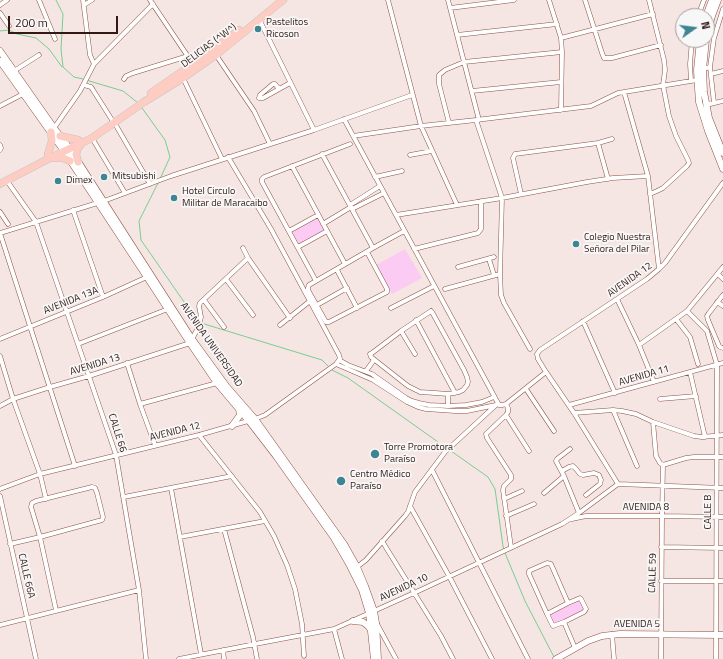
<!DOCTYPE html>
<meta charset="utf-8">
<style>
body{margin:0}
#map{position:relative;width:723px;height:659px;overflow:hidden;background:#f5e6e3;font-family:"Titillium Web",sans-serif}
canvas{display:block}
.north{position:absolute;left:675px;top:8px;width:40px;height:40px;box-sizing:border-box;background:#f7f7f7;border:1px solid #a99e9c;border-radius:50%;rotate:76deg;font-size:11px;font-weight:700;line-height:16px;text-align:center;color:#331914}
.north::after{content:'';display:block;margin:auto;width:14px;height:18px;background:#3f8492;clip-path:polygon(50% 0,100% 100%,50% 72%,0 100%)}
.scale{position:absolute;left:8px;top:16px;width:110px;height:18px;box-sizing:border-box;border:2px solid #331914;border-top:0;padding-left:5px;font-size:12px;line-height:14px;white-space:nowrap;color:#331914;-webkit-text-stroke:3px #f7f7f7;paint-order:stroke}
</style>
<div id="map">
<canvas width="723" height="659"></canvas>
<div class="north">N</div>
<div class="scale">200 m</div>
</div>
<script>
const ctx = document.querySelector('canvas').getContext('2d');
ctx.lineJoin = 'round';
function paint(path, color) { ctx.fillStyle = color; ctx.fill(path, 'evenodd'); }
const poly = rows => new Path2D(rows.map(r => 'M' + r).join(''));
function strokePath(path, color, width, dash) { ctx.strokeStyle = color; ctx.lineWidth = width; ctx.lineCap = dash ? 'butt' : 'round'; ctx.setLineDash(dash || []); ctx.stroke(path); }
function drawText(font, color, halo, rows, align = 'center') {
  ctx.font = font + ' "Titillium Web",sans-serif'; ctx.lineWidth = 3.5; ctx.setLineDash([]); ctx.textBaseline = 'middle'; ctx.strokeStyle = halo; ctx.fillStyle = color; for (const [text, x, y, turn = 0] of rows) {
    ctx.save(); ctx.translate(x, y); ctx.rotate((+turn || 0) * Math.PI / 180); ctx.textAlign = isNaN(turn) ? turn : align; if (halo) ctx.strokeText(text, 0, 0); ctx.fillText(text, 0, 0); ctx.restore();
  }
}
const green = poly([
 [317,217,324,230,299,244,292,231],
 [405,249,422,278,392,294,376,265],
 [580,600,584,610,553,625,548,615]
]);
const stream = poly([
 [56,0,63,14,61,49,63,67,74,77,83,79],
 [0,31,9,30,17,34,36,38,49,49,62,67],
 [86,80,123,91,138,103],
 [142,108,165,140,170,157,160,179],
 [158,183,139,221,141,240,198,322],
 [201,323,322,360,328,366],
 [332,370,348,378,438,442],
 [451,451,488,477,495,489,503,546,504,550],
 [505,553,525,601,554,657]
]);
const street = poly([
 [39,0,55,39],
 [83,0,90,55,94,64],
 [150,0,193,64],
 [388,0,421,126,457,205],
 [448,0,479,120],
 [549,0,561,38,562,52,561,110],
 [585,0,602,53,604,58,612,58,661,45],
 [649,0,664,60,665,70,663,85,669,116,676,136,688,160,689,163,687,166,663,188,657,191,650,194],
 [0,5,7,0],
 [84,5,92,0],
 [450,8,514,0],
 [0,13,9,26],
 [698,16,704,0],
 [259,19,314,130],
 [457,35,557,24],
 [561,38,653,14],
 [216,55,254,111,270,144],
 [710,67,714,103],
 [703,69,710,67,714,38,723,9],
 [14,71,39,55],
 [711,74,723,71],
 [183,78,222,159],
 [124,79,126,76,133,73,188,56],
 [691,81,690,64,692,40],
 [84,85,91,87,93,90,112,120],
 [279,89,275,84,273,84,260,95,259,98,263,98,290,83],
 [472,91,561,82],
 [624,92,648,176,659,269],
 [706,105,723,101],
 [0,106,23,94],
 [344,119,499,405,502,405,506,404,546,372],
 [476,120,502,198,500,274,501,295,504,303,530,349],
 [114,122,150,184],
 [449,123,439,84,439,75,445,70,464,62,562,52],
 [54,128,80,91,94,64,153,4],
 [353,136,421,126,476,120,591,106,618,93,697,80],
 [92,138,125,193],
 [598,143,608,179],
 [0,145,1,148,0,150],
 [322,154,373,248,309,285,308,288,308,290,326,322,329,322,387,292,387,289,367,252],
 [410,155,432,151],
 [228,157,271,229,339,355,340,359,339,360],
 [292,166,345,264],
 [375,177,402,171],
 [7,181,36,222,116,455,139,590,146,659],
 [521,194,513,158,515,154,598,143,612,139],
 [350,205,380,186],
 [352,209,384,193],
 [73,210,103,297],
 [0,212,8,224],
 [396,215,502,198,587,182,613,178,648,176],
 [323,224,351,207],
 [289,231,318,215],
 [0,233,104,201,171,176,314,130,412,95],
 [0,233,75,466],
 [298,247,327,231],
 [243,248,248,258],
 [373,248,404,231],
 [414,249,478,233,481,229,481,201],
 [489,259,494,275],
 [458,267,494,257],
 [337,270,357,308],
 [718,274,723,279],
 [226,279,253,315],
 [316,281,262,182,262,179,264,177,350,144],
 [445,289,500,274],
 [723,295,709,313,707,316,708,320,719,346,720,347,723,348],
 [617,299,639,345,654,382],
 [204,300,224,327],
 [717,302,723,306],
 [317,305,347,288],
 [391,308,434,286],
 [431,311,432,312,464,370,467,377,468,382,467,385,463,390,459,392,448,394,435,393,420,392,408,386,371,357,370,354,372,353,401,331,431,311],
 [687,311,707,331,717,365,716,659],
 [676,319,690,337,698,364],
 [416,320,455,393],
 [583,321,615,393],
 [280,325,310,301],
 [401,331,415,354],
 [0,339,103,297,147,277],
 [78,344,168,309],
 [639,345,687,311,723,267],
 [0,356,13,399,40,474,46,499],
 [339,360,348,365,372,374,406,398,412,401,419,403,429,405,448,406,466,405,482,402,494,397],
 [127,363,140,404,155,445],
 [336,364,373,380,407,402,418,407,426,409,455,411,467,411,496,405],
 [366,371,374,360],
 [690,372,705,437],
 [526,389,554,431],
 [660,399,696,396],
 [140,404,217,383],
 [506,404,508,408,508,412,506,415,486,434,487,438,511,475,511,479,504,486,503,490,511,547],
 [569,405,723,363],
 [0,406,13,399,50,387,89,376,190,343,199,326,201,317,199,306,200,303,248,258,290,318],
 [448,406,448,394],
 [613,410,637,466],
 [574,413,613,410,622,411,636,414,653,422,694,436,702,437,723,435],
 [506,415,529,451],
 [653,422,656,456,660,463,663,465,686,458,694,457,723,457],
 [199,435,260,512,274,536,287,565,295,589,302,624,304,656],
 [570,449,557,459,556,461,564,476,579,513],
 [432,470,528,659],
 [562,471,569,467,573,466,576,469,580,474,583,475,594,473,599,475,601,480,600,484,586,495],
 [618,484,574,413,546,372,538,359,537,354,540,350,647,279,659,269,665,263,723,183],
 [618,484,723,488],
 [171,488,201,654],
 [0,489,40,474,199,435,255,419,265,415,336,364,339,360],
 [544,493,564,476],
 [0,496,27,618,36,659],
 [124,497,232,476],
 [504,499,522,491],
 [410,506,449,576,492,659],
 [506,516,534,504],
 [572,519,586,516,662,516,723,517],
 [224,529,253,637,257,659],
 [180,537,265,521],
 [382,541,441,636,453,659],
 [10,544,40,537,102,520,103,517,97,493,95,488,92,487,36,501,32,503,31,507,40,537,56,610],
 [661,547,723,548],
 [357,567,366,560,405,516,408,512,415,492,445,452,496,405],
 [661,581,723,581],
 [547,614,568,603,580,598,581,599,586,609,584,612,564,622,553,626,547,614,529,574,529,571,531,570,547,563,551,564,568,603],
 [564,622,575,648],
 [377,624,396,659],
 [0,625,139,590],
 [334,629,342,659],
 [612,634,614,659],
 [223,650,224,659],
 [179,659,255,644,334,629,414,593,562,524,579,513,618,484],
 [661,659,662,516,663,465]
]);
const secondary = poly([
 [706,16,712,0],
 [707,34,712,16,718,0],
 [700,40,697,70,698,88,699,102,708,131,723,169],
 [706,40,703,69,704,92,709,118,723,153],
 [0,51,54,128,70,149,192,339,219,376,227,387,255,419,344,544,357,567,365,586,374,611,376,623,378,659],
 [0,61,64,151,147,277,190,343,217,383,249,421,276,456,334,538,349,564,362,590,369,613,374,659],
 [232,426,240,415,239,409],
 [353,621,363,622,368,626,371,630],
 [556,659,588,641,602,636,620,634,723,635]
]);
const primary = poly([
 [151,93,193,64,239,30],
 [60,136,78,140],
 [48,154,52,141,51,132],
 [53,158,63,158,70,161],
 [78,162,76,154,78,148,81,144],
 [0,184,50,158,92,138,144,102,183,78,216,55,283,0]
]);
const markers = [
 [258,29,4,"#3f8492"],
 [104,177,4,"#3f8492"],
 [58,181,4,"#3f8492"],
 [174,198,4,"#3f8492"],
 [576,244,4,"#3f8492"],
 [375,454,5,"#3f8492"],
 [341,481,5,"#3f8492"]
];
const poiNames = [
 ["Pastelitos",266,23],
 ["Ricoson",266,35],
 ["Mitsubishi",112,177],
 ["Dimex",66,181],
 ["Hotel Circulo",182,192],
 ["Militar de Maracaibo",182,204],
 ["Colegio Nuestra",584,238],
 ["Señora del Pilar",584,250],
 ["Torre Promotora",384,448],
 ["Paraíso",384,460],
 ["Centro Médico",350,475],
 ["Paraíso",350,487]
];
const streetNames = [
 ["DELICIAS (^W^)",209,46,-37],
 ["AVENIDA 12",630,280,-35],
 ["AVENIDA 13A",71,301,-22],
 ["AVENIDA UNIVERSIDAD",211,345,55],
 ["AVENIDA 13",95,365,-17],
 ["AVENIDA 11",644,376,-16],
 ["AVENIDA 12",175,432,-14],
 ["CALLE 66",117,433,72],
 ["AVENIDA 8",646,508],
 ["CALLE B",709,512,-90],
 ["CALLE 59",653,573,-89],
 ["CALLE 66A",26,576,77],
 ["AVENIDA 10",404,588,-25],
 ["AVENIDA 5",637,625]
];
paint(green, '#fbcbf3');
strokePath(stream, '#78cd91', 1);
strokePath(street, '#8e5145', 5);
strokePath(secondary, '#8e5145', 7);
strokePath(primary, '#cac3c2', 8);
strokePath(street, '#fff', 4);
strokePath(secondary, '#fff', 6);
strokePath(primary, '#fdccc2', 7);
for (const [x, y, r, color] of markers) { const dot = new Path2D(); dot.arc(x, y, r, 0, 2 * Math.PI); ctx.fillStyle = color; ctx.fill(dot); strokePath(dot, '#f7f7f7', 1.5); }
drawText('10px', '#331914', '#f7f7f7', poiNames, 'left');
drawText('10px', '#331914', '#f7f7f7', streetNames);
</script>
